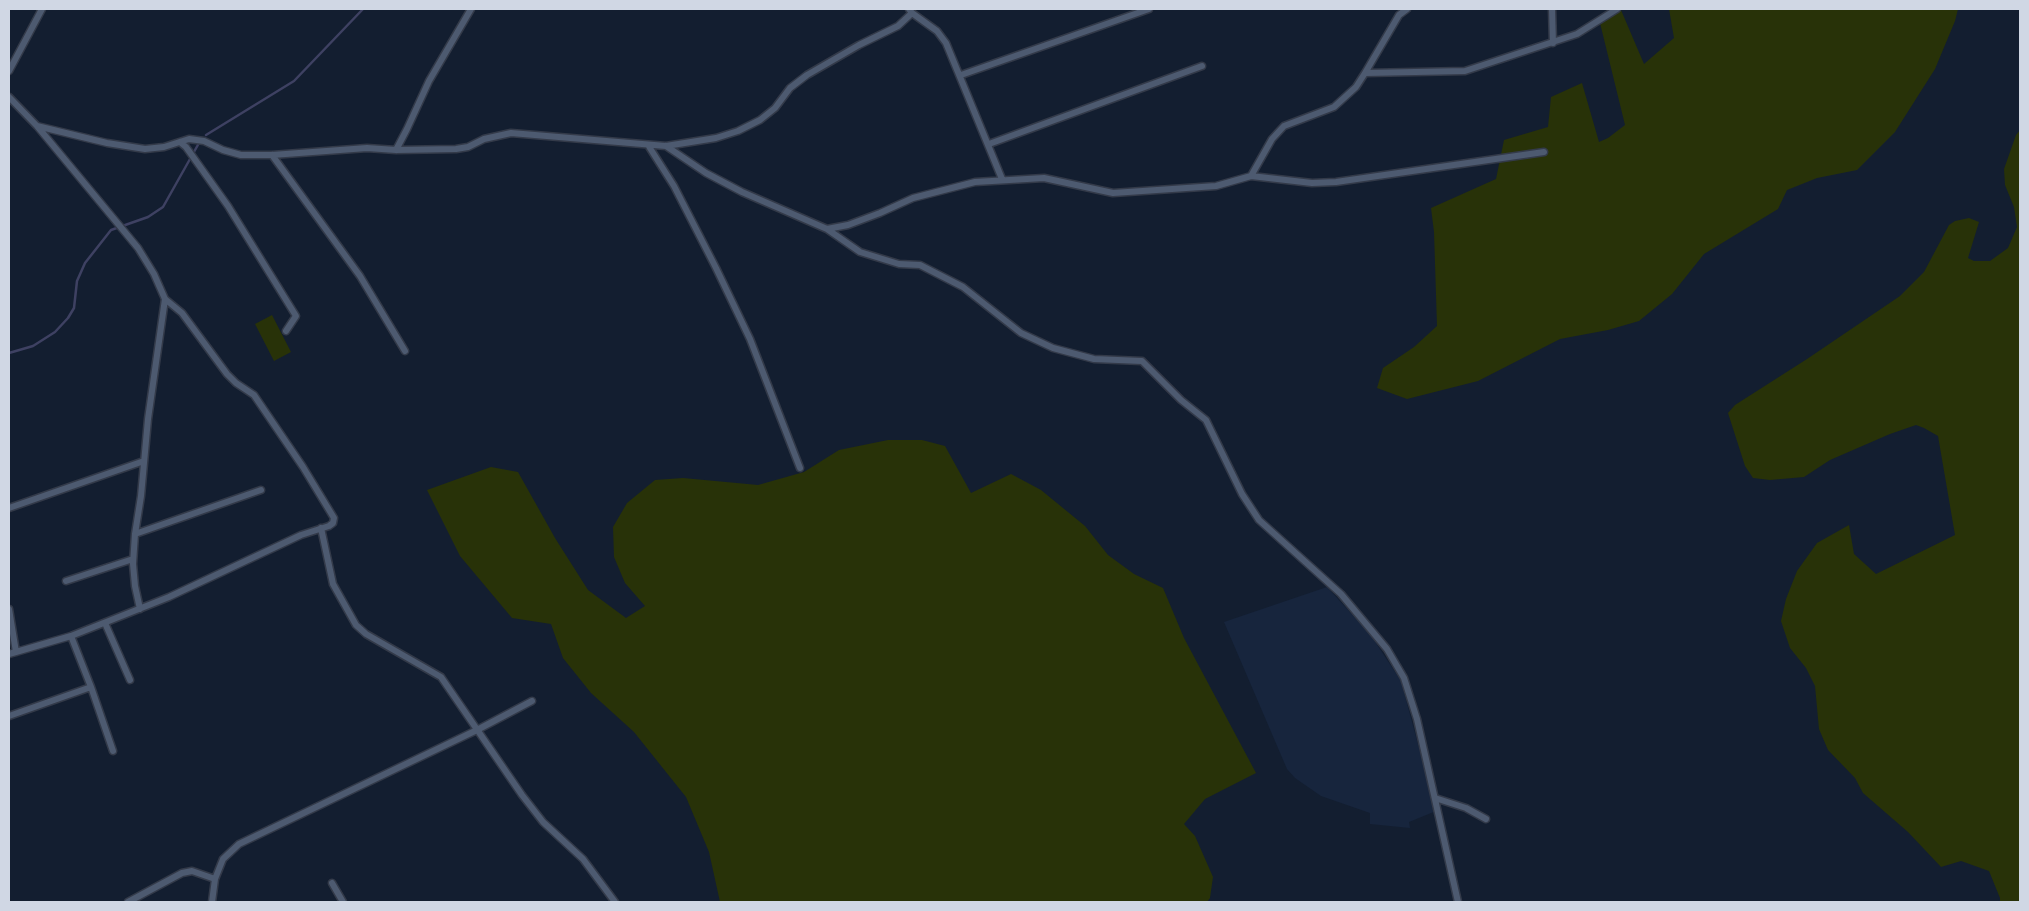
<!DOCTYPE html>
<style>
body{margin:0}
#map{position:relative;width:2029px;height:911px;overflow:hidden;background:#131e30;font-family:Inter,sans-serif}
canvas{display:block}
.frame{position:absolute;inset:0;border:10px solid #d0d7e4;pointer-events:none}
</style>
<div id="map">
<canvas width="2029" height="911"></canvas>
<div class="frame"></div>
</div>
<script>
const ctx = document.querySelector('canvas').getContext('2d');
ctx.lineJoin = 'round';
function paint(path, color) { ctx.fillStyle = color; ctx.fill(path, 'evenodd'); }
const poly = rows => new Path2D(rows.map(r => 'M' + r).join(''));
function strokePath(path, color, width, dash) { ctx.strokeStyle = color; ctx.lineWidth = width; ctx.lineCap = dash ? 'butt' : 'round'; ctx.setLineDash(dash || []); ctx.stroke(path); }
const built = poly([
 [1327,587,1370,634,1401,681,1436,811,1409,822,1410,828,1370,824,1370,813,1321,796,1295,778,1287,769,1224,622]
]);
const green = poly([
 [1669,9,1958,9,1955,21,1935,69,1895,132,1857,170,1817,178,1787,190,1778,209,1704,254,1672,294,1639,321,1608,330,1560,339,1478,381,1407,399,1377,388,1383,368,1414,347,1437,326,1434,232,1431,208,1496,179,1504,140,1548,127,1551,97,1582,83,1599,142,1608,138,1625,125,1600,23,1621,10,1644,64,1674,38],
 [2020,130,2020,902,2000,902,2000,898,1989,871,1961,861,1941,867,1908,832,1863,793,1855,778,1828,750,1819,729,1815,686,1806,668,1790,648,1781,621,1786,599,1797,571,1817,543,1849,525,1854,554,1876,574,1955,535,1938,436,1924,428,1916,425,1890,434,1830,460,1804,477,1770,480,1753,478,1745,466,1728,413,1735,405,1807,359,1900,296,1924,272,1949,225,1955,221,1969,218,1979,222,1968,258,1974,261,1990,261,2008,248,2017,227,2014,207,2005,185,2004,169,2016,135],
 [272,315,291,352,274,361,255,324],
 [888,440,922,440,945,446,971,493,1011,474,1041,490,1085,526,1108,555,1134,574,1163,588,1184,638,1256,773,1205,799,1184,824,1195,836,1213,877,1210,898,1207,902,720,902,709,852,686,797,634,732,591,693,563,658,551,624,512,618,460,556,427,490,491,467,518,472,555,538,588,590,626,618,645,606,625,583,614,557,613,527,627,503,655,480,683,478,758,485,804,472,839,450]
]);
const stream = poly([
 [206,135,294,81,363,9],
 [9,353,33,346,55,332,68,318,74,308,77,281,85,263,111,230,148,217,163,207,199,143]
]);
const minor = poly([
 [1552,9,1553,43],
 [912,13,937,31,946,43,1002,179],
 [9,71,42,9],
 [1365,73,1399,15,1407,9],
 [961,75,1149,9],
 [9,97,37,126,107,143,145,149,164,147,189,139,204,141,223,150,241,155,272,155,367,148,396,150,456,149,468,147,484,139,511,133,666,146,716,138,738,131,760,120,775,108,790,88,807,75,859,45,898,26,912,13,909,9],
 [180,142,186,147,228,206,296,316,286,331],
 [989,144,1202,66],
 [648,145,674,186,716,268,750,339,800,468],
 [666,146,706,173,742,192,827,229,848,225,880,213,913,198,975,182,1044,178,1113,193,1216,186,1251,176,1272,139,1284,126,1334,107,1356,87,1365,73,1465,71,1577,34,1617,9],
 [396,150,407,129,429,81,471,9],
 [272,155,360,276,405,351],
 [1251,176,1312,183,1336,182,1544,152],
 [827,229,860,252,899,264,920,265,963,287,1021,333,1053,348,1094,359,1142,361,1181,400,1206,420,1242,494,1259,520,1341,594,1387,649,1404,678,1417,719,1458,902],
 [9,508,144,461],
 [321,528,333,584,356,625,366,634,441,677,522,795,543,822,583,859,615,902],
 [135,534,261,490],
 [66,581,133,559],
 [9,609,16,652],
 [140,609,135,586,133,564,135,534,141,496,148,419,165,299],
 [105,623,130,680],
 [71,636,91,687,113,751],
 [9,654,71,636,169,597,301,535,329,526,333,523,334,518,303,467,254,395,236,383,227,374,182,313,165,299,154,274,138,248,37,126],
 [9,716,91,687],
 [1435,798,1466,808,1486,819],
 [332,883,343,902],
 [128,902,182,873,192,871,215,879],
 [212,902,215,879,223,859,239,844,477,730,532,701]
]);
paint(built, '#17253d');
paint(green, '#283208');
strokePath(stream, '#3e4162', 2.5);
strokePath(minor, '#333a49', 9);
strokePath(minor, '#4d5a70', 6);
</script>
